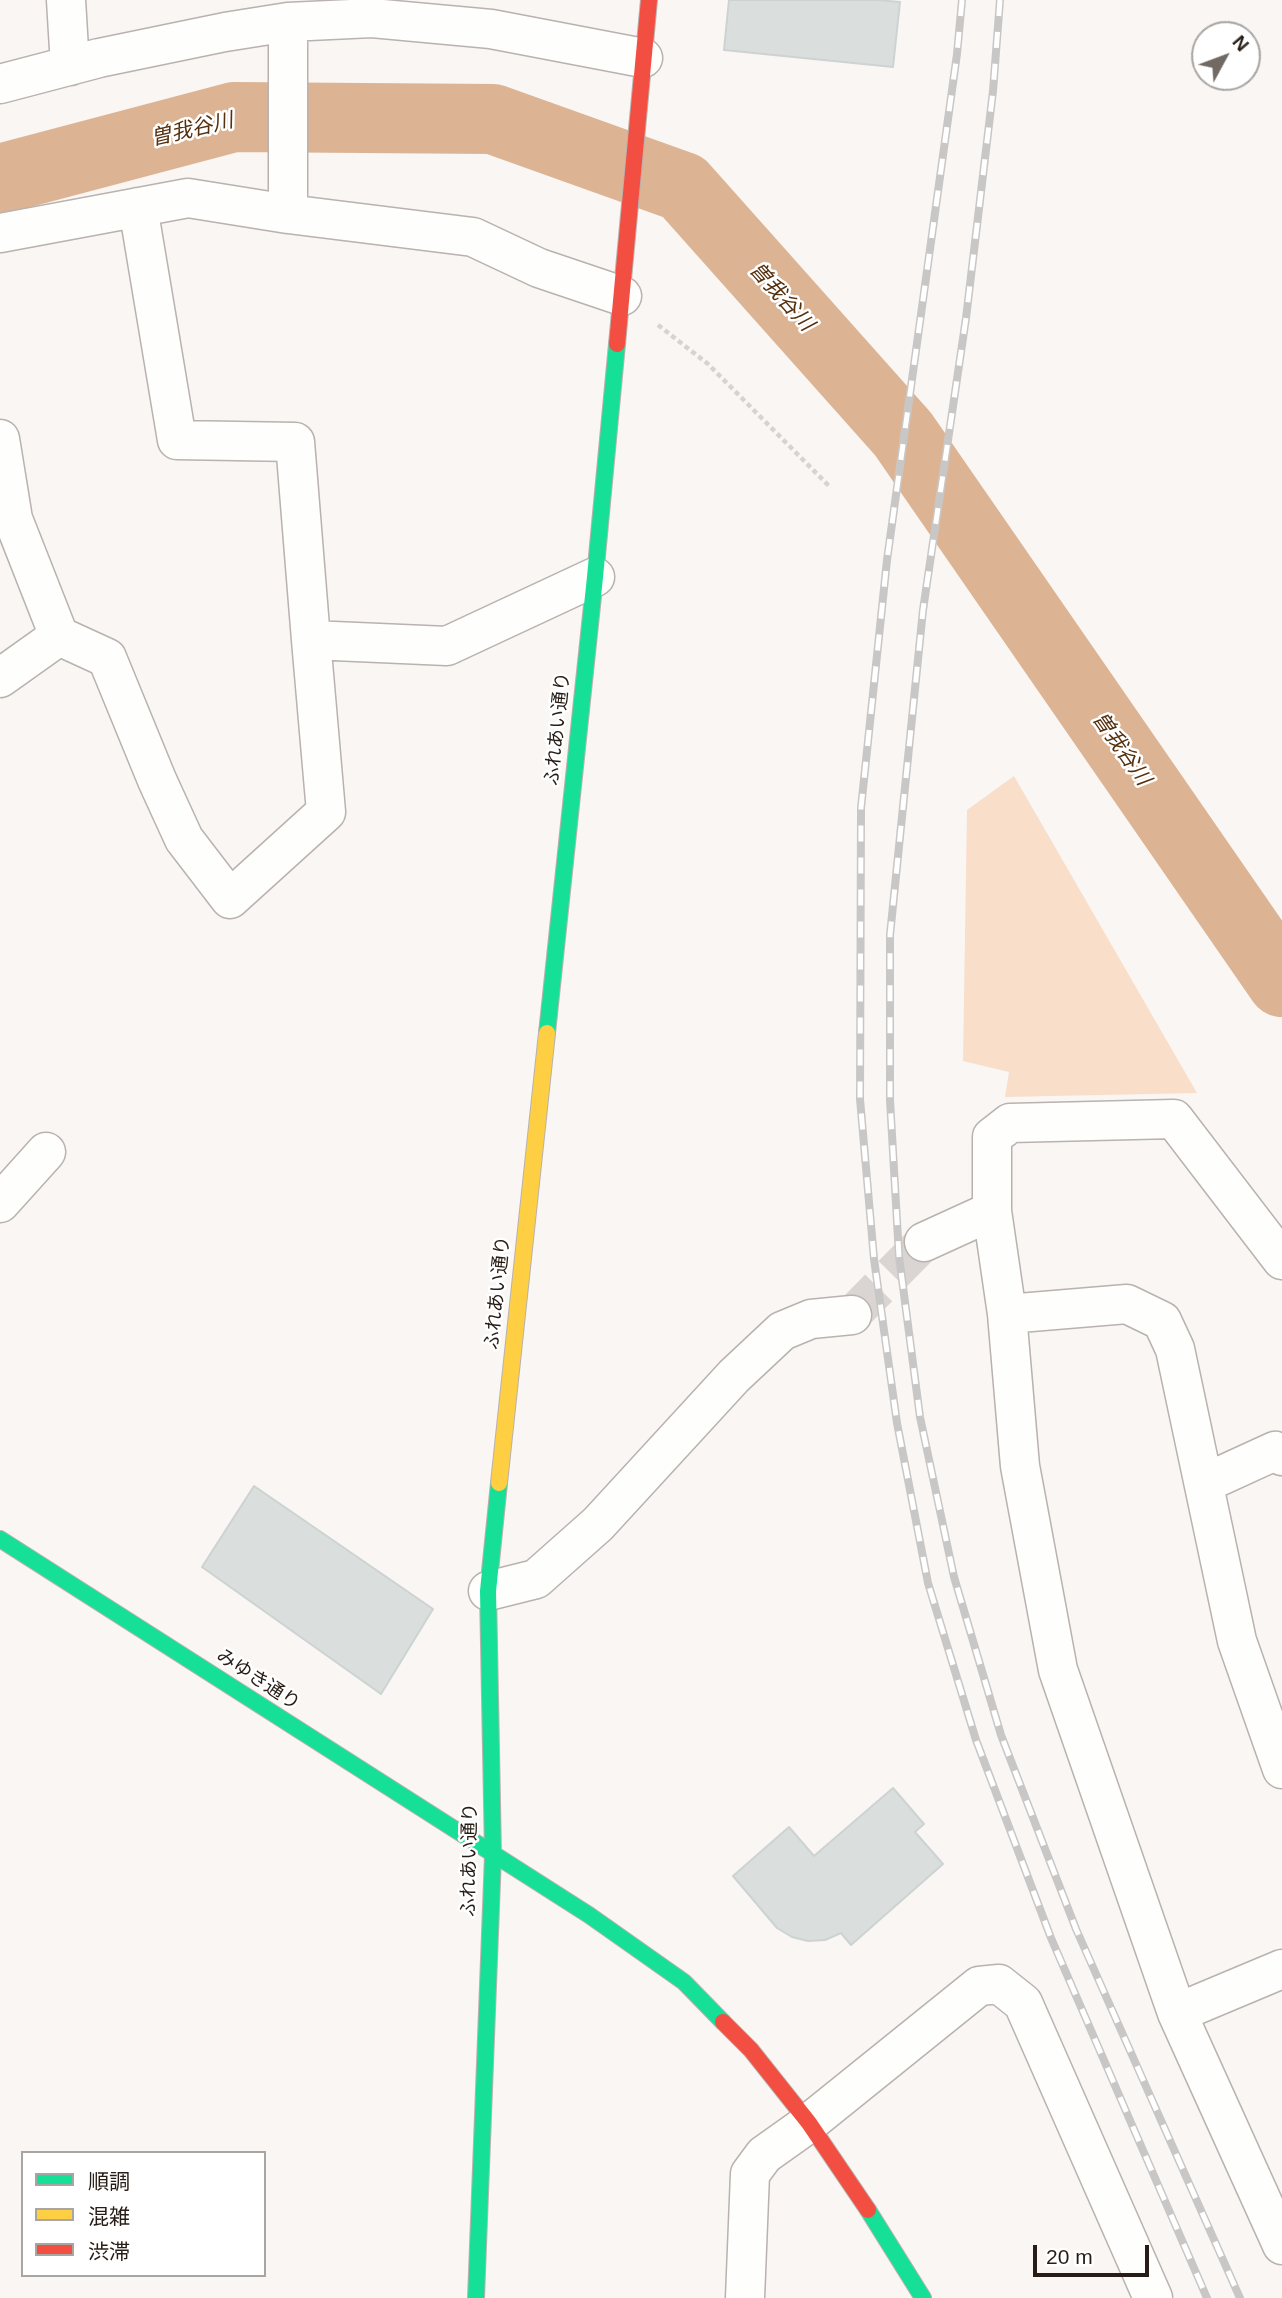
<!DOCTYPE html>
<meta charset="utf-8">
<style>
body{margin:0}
#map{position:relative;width:1282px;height:2298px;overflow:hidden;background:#f9f6f4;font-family:Helvetica,"Noto Sans JP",sans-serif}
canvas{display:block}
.legend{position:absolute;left:21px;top:2151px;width:245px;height:126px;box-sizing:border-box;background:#fff;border:2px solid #a9a5a2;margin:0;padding:9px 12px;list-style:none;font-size:21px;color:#271d16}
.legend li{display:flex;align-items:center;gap:14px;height:35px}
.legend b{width:35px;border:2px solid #a9a5a2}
.north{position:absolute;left:1191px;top:21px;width:70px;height:70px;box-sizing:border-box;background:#fff;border:2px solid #a9a5a2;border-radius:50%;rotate:49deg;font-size:19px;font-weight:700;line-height:28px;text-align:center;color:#271d16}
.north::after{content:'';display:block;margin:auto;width:24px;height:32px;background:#706964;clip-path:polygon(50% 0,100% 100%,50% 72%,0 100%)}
.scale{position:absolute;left:1033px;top:2245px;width:116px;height:32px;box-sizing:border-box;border:4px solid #271d16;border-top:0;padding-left:9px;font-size:21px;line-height:24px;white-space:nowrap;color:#271d16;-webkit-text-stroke:5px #fff;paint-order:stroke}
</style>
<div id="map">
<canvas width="1282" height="2298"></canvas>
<ul class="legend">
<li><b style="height:9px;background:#16e098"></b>順調</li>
<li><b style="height:9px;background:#ffcf43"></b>混雑</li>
<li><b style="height:9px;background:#f24e42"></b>渋滞</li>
</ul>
<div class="north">N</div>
<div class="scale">20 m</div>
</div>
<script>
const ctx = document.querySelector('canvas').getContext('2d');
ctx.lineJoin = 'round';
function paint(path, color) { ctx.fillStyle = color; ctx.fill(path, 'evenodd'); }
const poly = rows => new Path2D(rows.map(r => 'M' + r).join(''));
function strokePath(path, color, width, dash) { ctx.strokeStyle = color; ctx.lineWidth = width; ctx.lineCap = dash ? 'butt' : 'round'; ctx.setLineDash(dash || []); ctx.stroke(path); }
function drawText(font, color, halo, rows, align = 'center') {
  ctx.font = font + ' Helvetica,"Noto Sans JP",sans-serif'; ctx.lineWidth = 5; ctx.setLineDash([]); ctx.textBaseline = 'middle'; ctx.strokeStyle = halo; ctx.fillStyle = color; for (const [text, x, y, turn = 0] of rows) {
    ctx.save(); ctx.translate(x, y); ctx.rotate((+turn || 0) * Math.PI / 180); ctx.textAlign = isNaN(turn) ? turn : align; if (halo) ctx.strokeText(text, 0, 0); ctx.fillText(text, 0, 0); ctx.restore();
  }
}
const green = poly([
 [1014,776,1197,1093,1005,1097,1009,1072,963,1061,967,810]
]);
const river = poly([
 [0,179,234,117,493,119,683,187,903,434,1282,982]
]);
const building = poly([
 [729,0,877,0,900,2,893,67,724,50,729,0],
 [254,1486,433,1609,381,1694,202,1567,254,1486],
 [893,1788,924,1824,915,1832,943,1864,851,1945,841,1933,825,1940,808,1941,792,1937,777,1928,733,1876,789,1827,814,1856,893,1788]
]);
const streetTunnel = poly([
 [852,1315,924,1242]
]);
const path = poly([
 [658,325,708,364,831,488]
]);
const street = poly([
 [66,0,70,66],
 [288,41,288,214],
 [0,84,99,58,225,32,288,22,372,18,491,29,643,58],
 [138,207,177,440,295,442,311,640,447,646,595,577],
 [0,233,188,198,288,214,473,237,539,268,622,296],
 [0,439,13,519,59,636],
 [0,678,59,636,107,658,157,780,184,839,230,899,326,812,311,640],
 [0,1203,46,1152],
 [924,1242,992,1211],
 [1282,1260,1174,1119,1010,1123,992,1137,992,1211,1007,1314,1020,1466,1058,1670,1177,2013,1282,2245],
 [1007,1314,1127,1304,1162,1321,1175,1349,1237,1641,1282,1769],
 [1205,1483,1275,1451,1282,1456],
 [488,1591,536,1579,598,1524,734,1376,782,1331,811,1319,852,1315],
 [1177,2013,1282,1969],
 [745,2298,750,2174,764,2155,809,2123,979,1986,999,1984,1023,2003,1153,2298]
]);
const fast = poly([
 [547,1033,595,577,617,344],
 [0,1539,589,1915,684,1982,723,2022],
 [868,2210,923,2298],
 [476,2298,493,1855,488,1591,499,1483]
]);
const slow = poly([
 [499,1483,547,1033]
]);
const jam = poly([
 [617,344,649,0],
 [723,2022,751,2050,809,2123,868,2210]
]);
const rail = poly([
 [962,0,957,54,887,560,861,808,860,1099,874,1259,897,1423,928,1583,976,1740,1051,1938,1207,2298],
 [1000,0,993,91,966,318,923,610,890,935,890,1100,899,1256,920,1417,954,1577,1001,1735,1076,1929,1240,2298]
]);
const streetNames = [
 ["ふれあい通り",558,729,-84],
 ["ふれあい通り",498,1293,-84],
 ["みゆき通り",258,1680,33],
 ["ふれあい通り",470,1860,-89]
];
const waterNames = [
 ["曽我谷川",192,130,-13],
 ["曽我谷川",781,297,48],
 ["曽我谷川",1121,749,55]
];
paint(green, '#f9deca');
strokePath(river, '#dcb494', 70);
paint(building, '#dadfde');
strokePath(building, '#cdd3d2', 2);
strokePath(streetTunnel, '#dad5d3', 38, [38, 19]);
strokePath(street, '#b9b2ae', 41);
strokePath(fast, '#b9b2ae', 18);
strokePath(slow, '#b9b2ae', 18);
strokePath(jam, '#b9b2ae', 18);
strokePath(path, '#d6d4d3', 4.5, [5, 3.5]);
strokePath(street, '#fefefd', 38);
strokePath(fast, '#16e098', 16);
strokePath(slow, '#ffcf43', 16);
strokePath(jam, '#f24e42', 16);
strokePath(rail, '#c9c7c6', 8);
strokePath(rail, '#fff', 5, [16]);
drawText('19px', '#271d16', '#fff', streetNames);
drawText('italic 21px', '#56300d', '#fff', waterNames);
</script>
